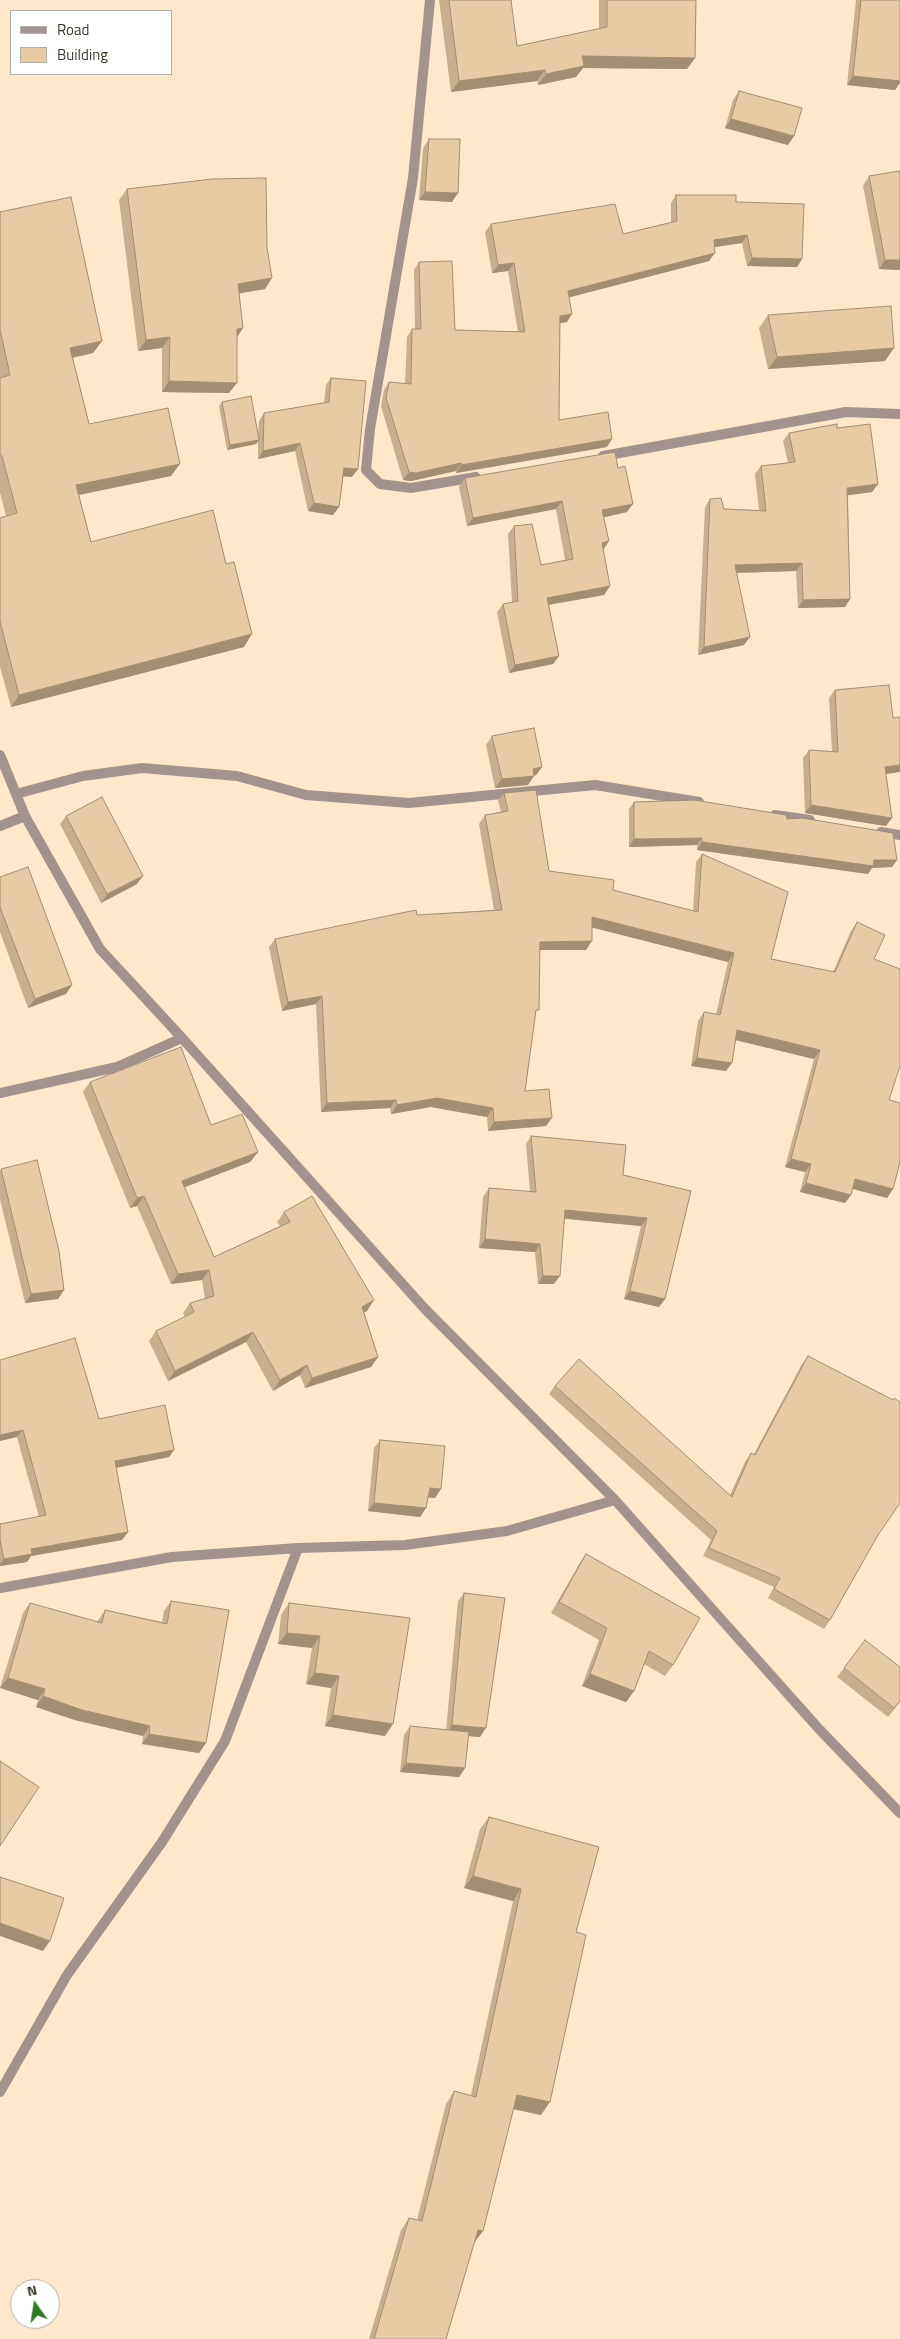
<!DOCTYPE html>
<style>
body{margin:0}
#map{position:relative;width:900px;height:2339px;overflow:hidden;background:#fee8cb;font-family:"Titillium Web",sans-serif}
canvas{display:block}
.legend{position:absolute;left:10px;top:10px;width:162px;height:65px;box-sizing:border-box;background:#fff;border:1px solid #b3b0ab;margin:0;padding:6px 9px;list-style:none;font-size:15px;color:#423a2e}
.legend li{display:flex;align-items:center;gap:10px;height:25px}
.legend b{width:25px;border:1px solid #b3b0ab}
.north{position:absolute;left:10px;top:2279px;width:50px;height:50px;box-sizing:border-box;background:#fff;border:1px solid #b3b0ab;border-radius:50%;rotate:347deg;font-size:14px;font-weight:700;line-height:20px;text-align:center;color:#423a2e}
.north::after{content:'';display:block;margin:auto;width:18px;height:22px;background:#2d7a22;clip-path:polygon(50% 0,100% 100%,50% 72%,0 100%)}
</style>
<div id="map">
<canvas width="900" height="2339"></canvas>
<ul class="legend">
<li><b style="height:6px;background:#a3938f"></b>Road</li>
<li><b style="height:14px;background:#e7cba4"></b>Building</li>
</ul>
<div class="north">N</div>
</div>
<script>
const ctx = document.querySelector('canvas').getContext('2d');
ctx.lineJoin = 'round';
const poly = rows => new Path2D(rows.map(r => 'M' + r).join(''));
function strokePath(path, color, width, dash) { ctx.strokeStyle = color; ctx.lineWidth = width; ctx.lineCap = dash ? 'butt' : 'round'; ctx.setLineDash(dash || []); ctx.stroke(path); }
function paint(path, color) { ctx.fillStyle = color; ctx.fill(path, 'evenodd'); }
const minor = poly([
 [430,0,413,178,370,429,366,470,380,484,411,488,476,477],
 [603,456,846,412,900,414],
 [0,755,25,816,100,949,182,1038,425,1309,615,1500,819,1729,900,1813],
 [16,794,83,776,142,768,237,776,306,795,409,803,595,785,699,802],
 [775,815,810,820],
 [0,826,25,816],
 [881,832,900,835],
 [0,1093,117,1067,182,1038],
 [0,1588,172,1557,298,1548,405,1545,507,1531,615,1500],
 [0,2092,67,1975,162,1842,225,1741,298,1548]
]);
const wall = poly([
 [439,0,511,0,517,46,599,29,599,0,696,0,695,58,687,69,583,68,576,77,538,85,537,81,451,92],
 [856,0,900,0,900,84,899,84,895,90,847,85],
 [739,91,788,145,725,128,733,100],
 [429,139,452,202,419,200,423,148],
 [900,171,900,270,879,269,863,186,869,176],
 [127,189,265,289,239,293,243,328,237,337,229,393,162,392,162,348,138,351,119,200],
 [676,195,736,202,802,259,797,267,747,266,742,243,714,247,709,261,569,297,567,322,560,323,559,420,607,447,456,473,456,471,411,481,403,480,381,406,384,390,389,382,405,384,407,337,412,329,415,329,414,270,419,262,455,330,518,332,508,271,492,273,485,232,491,224,623,234,671,222,671,203],
 [0,212,102,341,93,353,73,358,89,424,171,476,79,495,91,542,244,647,11,707,0,667,0,518,6,516,0,493],
 [768,315,894,348,885,361,768,369,759,328],
 [331,378,352,477,343,476,339,507,333,515,308,511,295,451,258,459,258,441,256,444,227,450,219,406,222,402,258,435,259,421,264,413,324,403,326,385],
 [837,428,878,484,872,492,848,495,850,599,845,607,798,608,796,571,737,573,744,645,698,655,705,507,710,499,724,509,759,510,755,474,761,466,788,463,783,441,789,433],
 [465,478,627,512,604,517,609,541,603,549,610,586,604,595,549,605,559,656,553,664,509,673,497,612,503,604,512,602,508,534,514,526,541,565,565,560,556,509,467,526,459,487],
 [835,690,886,774,886,826,805,813,803,758,809,750,832,751,829,698],
 [492,736,542,767,536,775,534,776,528,785,495,788,486,745],
 [504,793,549,871,613,890,693,911,696,862,702,854,771,959,833,972,851,931,857,922,874,959,889,1100,893,1189,887,1198,853,1188,851,1195,845,1203,800,1192,805,1172,785,1167,814,1059,736,1040,726,1071,691,1066,698,1021,704,1012,716,1014,728,962,592,927,586,950,540,950,535,1015,525,1091,546,1126,488,1131,487,1117,431,1107,391,1114,390,1108,321,1112,316,1004,282,1011,269,947,275,939,417,915,494,910,479,824,485,815,501,812,498,801],
 [634,802,787,819,897,860,892,867,872,868,868,874,697,850,697,845,629,847,629,809],
 [66,816,137,884,101,903,60,824],
 [0,877,66,994,28,1008,0,932],
 [90,1082,211,1125,258,1152,250,1162,184,1187,214,1257,280,1226,277,1222,284,1212,367,1311,364,1312,378,1357,371,1367,305,1388,300,1375,273,1391,246,1342,168,1381,149,1341,156,1331,185,1317,183,1313,190,1303,205,1299,202,1280,171,1284,137,1206,130,1208,83,1092],
 [531,1136,623,1175,691,1191,665,1299,659,1307,624,1299,641,1226,565,1219,554,1284,538,1284,535,1252,479,1248,483,1197,489,1188,530,1192,526,1144],
 [1,1169,64,1290,58,1299,25,1303,0,1199,0,1171],
 [808,1356,878,1535,830,1620,824,1629,768,1598,774,1587,703,1556,711,1540,549,1394,555,1386,730,1495,745,1462,751,1453,754,1454,802,1364],
 [0,1360,99,1419,169,1457,116,1468,128,1532,122,1540,31,1556,27,1562,0,1566,0,1524,39,1517,17,1437],
 [380,1440,435,1498,428,1497,426,1508,420,1517,368,1511,374,1448],
 [586,1554,673,1665,665,1676,644,1664,634,1691,626,1702,582,1686,599,1640,551,1613,578,1566],
 [464,1593,480,1737,468,1736,465,1768,459,1777,400,1772,404,1735,410,1726,446,1730,458,1601],
 [171,1601,199,1753,142,1744,143,1736,75,1720,36,1707,38,1700,0,1688,23,1613,30,1603,97,1622,105,1610,162,1622,164,1611],
 [289,1603,410,1618,385,1736,325,1726,331,1688,306,1684,312,1648,278,1644,281,1615],
 [900,1667,900,1702,888,1717,837,1677,844,1668],
 [489,1817,576,1932,541,2115,513,2109,446,2339,369,2339,401,2230,409,2218,417,2220,446,2104,454,2091,471,2095,513,1901,464,1888,480,1829]
]);
const shadedWall = poly([
 [582,56,695,58,687,69,583,68,576,77,538,85,546,74],
 [545,70,537,81,451,92,459,81],
 [853,76,900,78,900,84,899,84,895,90,847,85],
 [731,119,794,136,788,145,725,128],
 [425,192,458,193,452,202,419,200],
 [747,235,742,243,708,248,714,240],
 [715,253,709,261,563,299,568,291],
 [752,258,802,259,797,267,747,266],
 [885,260,900,260,900,270,879,269],
 [514,263,508,271,492,273,498,265],
 [272,278,265,289,230,295,238,284],
 [572,314,567,322,555,324,560,316],
 [243,328,236,339,237,329],
 [170,337,162,348,138,351,146,340],
 [102,341,93,353,61,360,70,348],
 [894,348,885,361,768,369,777,357],
 [169,381,237,383,229,393,162,392],
 [612,439,607,447,456,473,461,465],
 [259,440,256,444,227,450,230,445],
 [300,443,295,451,258,459,263,451],
 [461,463,456,471,411,481,403,480,409,472],
 [180,464,171,476,68,497,76,485],
 [344,468,358,469,352,477,339,476],
 [878,484,872,492,842,496,847,488],
 [562,501,556,509,467,526,473,518],
 [314,503,339,507,333,515,308,511],
 [633,504,627,512,597,519,602,510],
 [609,541,603,550,602,543],
 [802,563,796,571,730,573,735,565],
 [610,586,604,595,541,606,547,598],
 [850,599,845,607,798,608,803,600],
 [252,634,244,647,11,707,19,695],
 [750,637,744,645,698,655,704,647],
 [559,656,553,664,509,673,515,665],
 [900,765,900,772,880,775,885,767],
 [542,767,536,775,533,776,534,776,528,785,495,788,502,779,533,769],
 [811,805,892,818,886,826,805,813],
 [702,838,697,845,629,847,634,839],
 [702,842,897,860,892,867,872,868,868,874,697,850],
 [143,876,137,884,101,903,107,894],
 [592,917,734,953,728,962,586,926],
 [592,941,586,950,534,950,540,942],
 [72,985,66,994,28,1008,35,999],
 [322,996,316,1004,282,1011,288,1002],
 [737,1030,820,1050,814,1059,731,1039],
 [697,1058,732,1063,726,1071,691,1066],
 [437,1098,493,1108,487,1117,431,1107,391,1114,397,1105],
 [396,1100,390,1108,321,1112,327,1103],
 [552,1118,546,1126,488,1131,494,1122],
 [258,1152,250,1162,175,1191,182,1181],
 [791,1159,811,1164,805,1172,785,1167],
 [855,1179,893,1189,887,1198,849,1188],
 [806,1183,851,1195,845,1203,800,1192],
 [144,1196,137,1206,130,1208,137,1198],
 [565,1210,647,1218,641,1226,560,1218],
 [485,1239,540,1244,535,1252,479,1248],
 [209,1270,202,1280,171,1284,178,1274],
 [543,1276,560,1276,554,1284,538,1284],
 [64,1290,58,1299,25,1303,31,1294],
 [630,1291,665,1299,659,1307,624,1299],
 [374,1300,367,1311,355,1317,362,1307],
 [253,1332,246,1342,168,1381,175,1371],
 [378,1357,371,1367,305,1388,312,1378],
 [307,1365,300,1375,273,1391,280,1380],
 [23,1430,17,1437,0,1441,0,1435],
 [174,1450,169,1457,110,1469,115,1461],
 [430,1488,441,1489,435,1498,423,1497],
 [374,1503,426,1508,420,1517,368,1511],
 [128,1532,122,1540,31,1556,27,1562,0,1566,0,1564,4,1559,31,1549],
 [287,1633,320,1636,312,1648,278,1644],
 [315,1673,339,1676,331,1688,306,1684],
 [590,1674,634,1691,626,1702,582,1686],
 [8,1678,45,1689,38,1700,0,1688],
 [43,1696,150,1726,143,1736,75,1720,36,1707],
 [333,1715,393,1724,385,1736,325,1726],
 [452,1725,486,1728,480,1737,446,1734],
 [149,1734,206,1743,199,1753,142,1744],
 [406,1763,465,1768,459,1777,400,1772],
 [473,1876,521,1889,513,1901,464,1888],
 [0,1923,50,1941,43,1951,0,1936],
 [517,2095,550,2102,541,2115,508,2108],
 [478,2230,483,2231,474,2243,469,2242]
]);
const building = poly([
 [449,0,511,0,517,46,607,27,607,0,696,0,695,58,582,56,584,66,546,74,545,70,459,81,449,0],
 [861,0,900,0,900,81,853,76,861,0],
 [739,91,802,108,794,136,731,119,739,91],
 [429,139,460,139,458,193,425,192,429,139],
 [900,171,900,260,885,260,869,176,900,171],
 [266,178,267,248,272,278,238,284,243,328,237,329,237,383,169,381,170,337,146,340,127,189,212,179,266,178],
 [676,195,736,195,736,202,804,204,802,259,752,258,747,235,714,240,715,253,568,291,572,314,560,316,559,420,608,412,612,439,461,465,461,463,416,473,409,472,386,398,389,382,411,384,412,329,421,329,419,262,452,261,455,330,525,332,514,263,498,265,491,224,615,204,623,234,677,221,676,195],
 [71,197,102,341,70,348,89,424,168,408,180,464,76,485,91,542,213,510,226,564,234,562,252,634,19,695,0,621,0,518,17,513,2,456,0,456,0,378,10,375,0,329,0,212,71,197],
 [891,306,894,348,777,357,768,315,891,306],
 [331,378,366,381,358,469,344,468,339,507,314,503,300,443,263,451,264,413,329,402,331,378],
 [251,396,259,440,230,445,222,402,251,396],
 [837,424,837,428,870,424,878,484,847,488,850,599,803,600,802,563,735,565,750,637,704,647,710,499,721,498,724,509,766,511,761,466,795,462,789,433,837,424],
 [615,452,618,468,625,466,633,504,602,510,609,541,602,543,610,586,547,598,559,656,515,665,503,604,518,601,514,526,532,524,541,565,573,559,562,501,473,518,465,478,615,452],
 [889,685,893,718,900,717,900,765,885,767,892,818,811,805,809,750,838,752,835,690,889,685],
 [534,728,542,767,533,769,534,776,502,779,492,736,534,728],
 [536,790,549,871,614,880,613,890,698,912,702,854,788,892,771,959,835,972,857,922,885,935,874,959,900,969,900,1066,889,1100,900,1103,900,1162,893,1189,855,1179,851,1195,806,1183,811,1164,791,1159,820,1050,737,1030,732,1063,697,1058,704,1012,720,1015,734,953,592,917,592,941,540,942,539,1010,536,1010,525,1091,549,1089,552,1118,494,1122,493,1108,437,1098,397,1105,396,1100,327,1103,322,996,288,1002,275,939,416,910,417,915,502,910,485,815,508,811,504,793,536,790],
 [102,797,143,876,107,894,66,816,102,797],
 [694,800,786,815,787,819,802,818,893,833,897,860,874,860,873,866,702,842,702,838,634,839,634,802,694,800],
 [28,867,72,985,35,999,0,907,0,877,28,867],
 [181,1047,211,1125,242,1114,258,1152,182,1181,214,1257,290,1222,284,1212,312,1196,374,1300,362,1307,378,1357,312,1378,307,1365,280,1380,253,1332,175,1371,156,1331,194,1312,190,1303,214,1296,209,1270,178,1274,144,1196,137,1198,90,1082,181,1047],
 [531,1136,626,1145,623,1175,691,1191,665,1299,630,1291,647,1218,565,1210,560,1276,543,1276,540,1244,485,1239,489,1188,536,1192,531,1136],
 [37,1160,59,1251,64,1290,31,1294,1,1169,37,1160],
 [75,1338,99,1419,165,1405,174,1450,115,1461,128,1532,31,1549,32,1554,4,1559,0,1540,0,1524,46,1515,23,1430,0,1435,0,1360,75,1338],
 [808,1356,893,1400,894,1398,900,1402,900,1503,878,1535,830,1620,774,1589,780,1578,709,1548,717,1531,555,1386,579,1359,732,1497,751,1453,755,1455,808,1356],
 [380,1440,445,1446,441,1489,430,1488,426,1508,374,1503,380,1440],
 [586,1554,700,1618,673,1665,649,1651,634,1691,590,1674,607,1628,559,1602,586,1554],
 [464,1593,505,1598,486,1728,452,1725,464,1593],
 [171,1601,229,1610,206,1743,149,1734,150,1726,82,1710,43,1696,45,1689,8,1678,30,1603,102,1623,105,1610,167,1624,171,1601],
 [289,1603,410,1618,393,1724,333,1715,339,1676,315,1673,320,1636,287,1633,289,1603],
 [865,1640,900,1667,900,1701,894,1708,844,1668,865,1640],
 [410,1726,469,1732,465,1768,406,1763,410,1726],
 [0,1761,39,1787,0,1846,0,1761],
 [489,1817,599,1847,576,1932,586,1935,550,2102,517,2095,483,2231,478,2230,446,2339,374,2339,409,2218,422,2221,454,2091,476,2097,521,1889,473,1876,489,1817],
 [0,1877,64,1898,50,1941,0,1923,0,1877]
]);
strokePath(minor, '#a3938f', 10);
paint(wall, '#c7af8d');
paint(shadedWall, '#a28e73');
paint(building, '#e7cba4');
strokePath(building, '#a28e73', 1);
</script>
